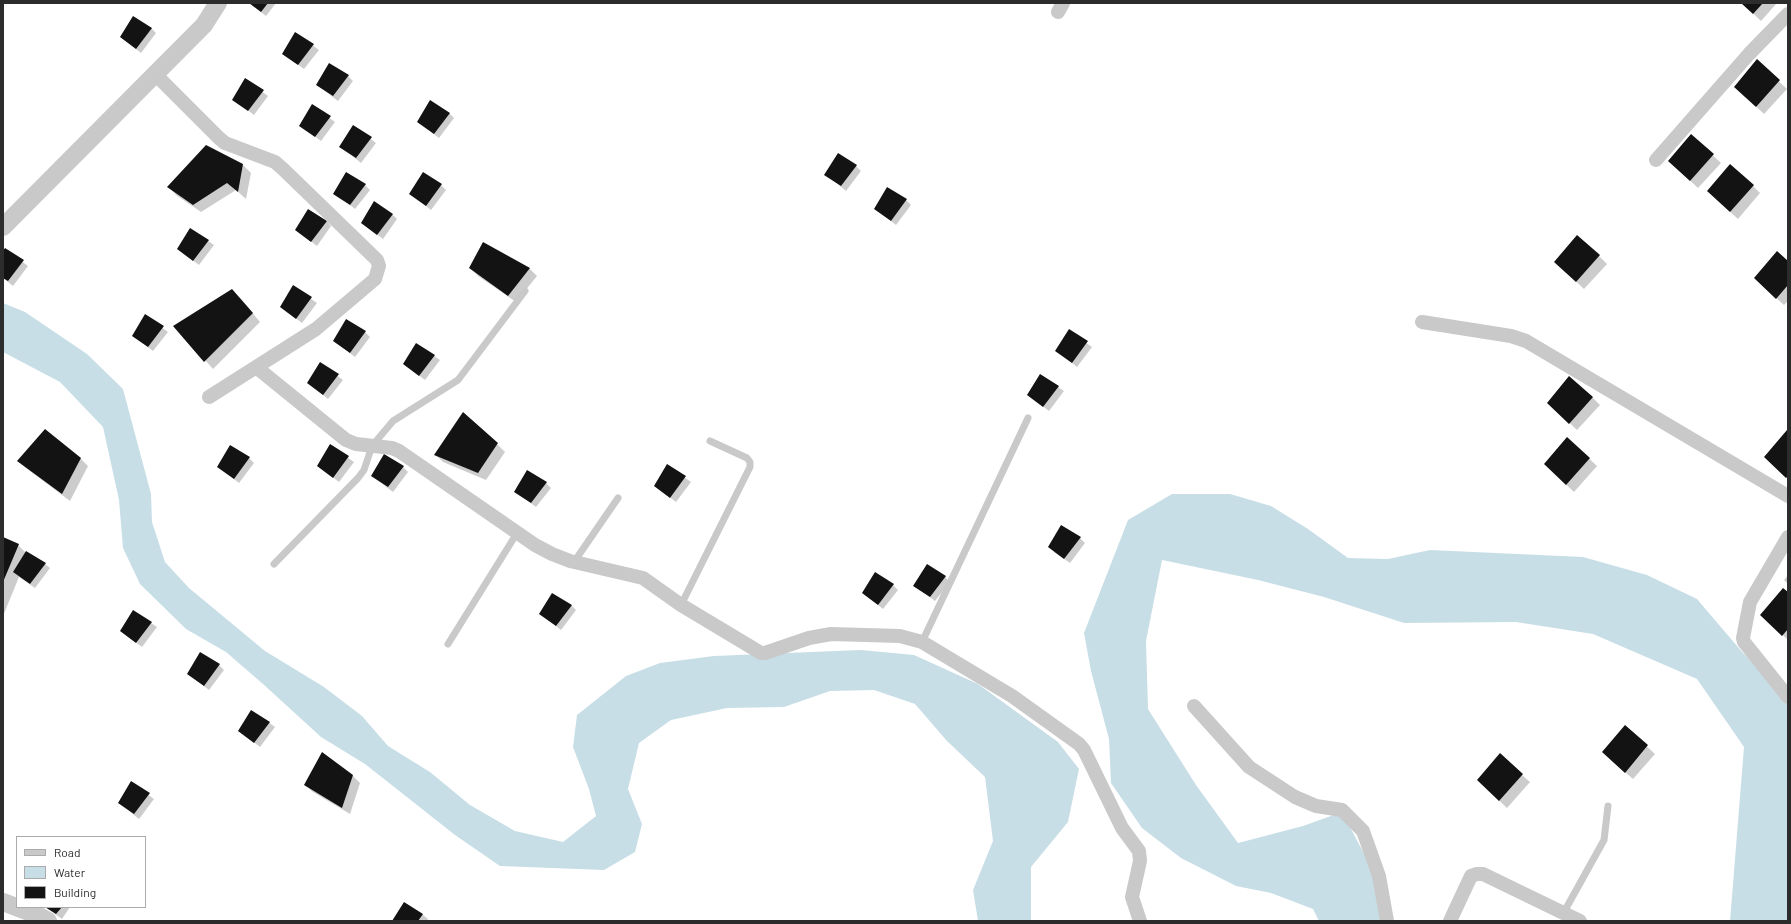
<!DOCTYPE html>
<style>
body{margin:0}
#map{position:relative;width:1791px;height:924px;overflow:hidden;background:#fff;font-family:Barlow,sans-serif}
canvas{display:block}
.frame{position:absolute;inset:0;border:4px solid #2c2c2c;pointer-events:none}
.legend{position:absolute;left:16px;top:836px;width:130px;height:72px;box-sizing:border-box;background:#fff;border:1px solid #ababab;margin:0;padding:5px 7px;list-style:none;font-size:12px;color:#2c2c2c}
.legend li{display:flex;align-items:center;gap:8px;height:20px}
.legend b{width:20px;border:1px solid #ababab}
</style>
<div id="map">
<canvas width="1791" height="924"></canvas>
<div class="frame"></div>
<ul class="legend">
<li><b style="height:5px;background:#c9c9c9"></b>Road</li>
<li><b style="height:11px;background:#c8dee7"></b>Water</li>
<li><b style="height:11px;background:#131313"></b>Building</li>
</ul>
</div>
<script>
const ctx = document.querySelector('canvas').getContext('2d');
ctx.lineJoin = 'round';
function paint(path, color) { ctx.fillStyle = color; ctx.fill(path, 'evenodd'); }
const poly = rows => new Path2D(rows.map(r => 'M' + r).join(''));
function strokePath(path, color, width, dash) { ctx.strokeStyle = color; ctx.lineWidth = width; ctx.lineCap = dash ? 'butt' : 'round'; ctx.setLineDash(dash || []); ctx.stroke(path); }
const water = poly([
 [3,303,25,312,87,354,123,389,151,494,152,522,165,562,189,588,265,651,324,687,362,716,388,746,430,772,470,805,515,831,563,842,596,816,589,789,573,747,577,715,626,676,660,663,714,656,861,650,914,655,978,684,1058,742,1079,769,1068,822,1031,867,1031,921,978,921,973,890,993,841,985,777,947,741,915,704,874,690,830,691,784,707,727,708,671,720,639,743,628,789,642,824,635,852,604,870,500,866,455,835,365,764,321,737,263,684,226,652,186,629,140,584,123,548,119,500,103,427,60,382,3,352],
 [1172,494,1230,494,1271,506,1308,529,1348,558,1388,559,1430,550,1583,557,1647,575,1697,599,1743,653,1784,692,1788,709,1788,921,1730,921,1744,747,1697,679,1593,634,1516,622,1404,623,1324,597,1258,580,1162,560,1146,641,1148,709,1196,785,1238,843,1303,826,1342,812,1378,880,1386,921,1319,921,1313,909,1271,893,1236,886,1181,858,1142,828,1111,783,1109,739,1091,671,1084,633,1128,520]
]);
const shadow = poly([
 [249,3,276,3,266,16],
 [1742,3,1777,3,1761,21],
 [151,28,156,33,141,53,121,37],
 [296,33,319,50,304,69,283,54],
 [1757,61,1787,89,1764,114,1743,94],
 [348,76,353,81,338,101,317,85],
 [245,79,268,96,254,115,233,99],
 [312,105,335,122,321,141,300,125],
 [449,113,454,118,439,138,418,122],
 [353,126,376,143,361,163,341,147],
 [1691,135,1721,163,1698,188,1677,168],
 [243,165,251,173,246,199,236,190,201,212,176,195,169,187],
 [856,166,861,171,846,191,826,174],
 [365,185,370,190,355,209,335,193],
 [441,185,446,190,431,210,411,194],
 [1753,186,1760,193,1738,219,1716,199],
 [906,200,911,205,896,225,876,209],
 [392,214,397,219,383,239,362,223],
 [327,221,331,226,317,246,296,230],
 [191,229,214,245,199,265,178,249],
 [5,249,28,266,13,286,3,278,3,253],
 [1599,256,1607,264,1584,289,1563,269],
 [1788,262,1788,301,1784,305,1763,286],
 [471,268,529,268,537,276,516,302,478,276],
 [294,287,317,303,302,323,281,307],
 [240,298,260,322,213,369,175,326],
 [145,315,168,332,153,351,133,336],
 [1069,331,1092,347,1077,367,1057,351],
 [365,332,370,337,355,357,334,341],
 [417,344,440,360,425,380,404,364],
 [320,363,343,380,328,399,308,383],
 [1040,375,1064,391,1049,411,1028,395],
 [1592,397,1600,405,1577,430,1556,410],
 [1787,431,1788,432,1788,479,1766,457],
 [1567,438,1597,466,1574,492,1553,472],
 [497,444,505,452,486,480,443,462,436,455],
 [331,446,354,462,339,482,318,466],
 [80,458,88,466,70,501,26,468,18,461],
 [249,458,254,463,239,483,218,467],
 [668,466,691,482,676,502,655,486],
 [403,467,408,472,393,492,372,476],
 [546,483,551,488,536,507,516,492],
 [3,538,18,545,26,553,45,564,50,568,35,588,19,577,3,616],
 [1080,538,1085,543,1070,563,1054,552],
 [1788,575,1788,584,1784,580],
 [945,577,950,582,935,601,915,586],
 [893,585,898,590,883,609,863,593],
 [1788,594,1788,640,1769,622],
 [571,605,576,610,561,630,541,614],
 [133,611,157,627,142,647,121,631],
 [219,665,224,670,209,690,188,674],
 [252,711,275,727,260,747,239,731],
 [1625,726,1655,754,1633,779,1611,760],
 [1522,775,1530,782,1507,808,1486,788],
 [353,776,360,783,350,814,313,792,305,785],
 [131,783,154,799,139,819,119,803],
 [404,903,423,915,428,919,427,921,393,921],
 [45,907,70,907,62,919]
]);
const building = poly([
 [249,3,268,3,261,12],
 [1741,3,1763,3,1753,14],
 [133,16,152,28,136,49,120,37],
 [295,32,314,44,298,65,282,54],
 [1757,59,1780,80,1756,107,1734,87],
 [329,63,349,75,333,96,316,85],
 [245,78,264,90,248,111,232,100],
 [430,100,450,113,434,134,417,122],
 [312,104,331,116,315,137,299,126],
 [353,125,372,137,356,158,339,147],
 [1691,134,1714,154,1690,181,1668,161],
 [206,145,243,164,238,192,227,183,193,205,167,187],
 [838,153,857,165,841,186,824,175],
 [1730,164,1754,185,1730,212,1707,191],
 [346,172,366,184,350,205,333,194],
 [423,172,442,184,426,206,409,194],
 [887,187,907,199,891,221,874,209],
 [374,201,393,214,377,235,361,223],
 [308,209,327,221,311,242,295,230],
 [190,228,209,240,193,261,177,249],
 [1577,235,1600,255,1576,282,1554,262],
 [483,242,530,268,508,296,469,268],
 [5,248,24,260,8,281,3,278,3,251],
 [1777,251,1788,261,1788,285,1776,299,1754,278],
 [293,285,312,297,296,319,280,307],
 [232,289,253,313,204,362,173,326],
 [145,314,164,326,148,347,132,336],
 [346,319,366,331,350,353,333,341],
 [1069,329,1088,341,1072,363,1055,351],
 [416,343,435,355,419,376,403,364],
 [320,362,339,374,323,395,307,383],
 [1040,374,1059,386,1043,407,1027,395],
 [1569,376,1593,397,1569,424,1547,403],
 [463,412,498,443,478,473,434,455],
 [45,429,81,458,62,494,17,461],
 [1787,430,1788,476,1786,478,1764,457],
 [1567,437,1590,458,1566,485,1544,464],
 [330,444,349,456,333,478,317,466],
 [230,445,250,457,234,479,217,467],
 [384,454,404,466,388,487,371,476],
 [667,464,686,476,670,498,654,486],
 [527,470,547,482,531,503,514,492],
 [1061,525,1081,537,1064,559,1048,547],
 [3,537,19,544,3,582],
 [26,551,46,563,30,584,13,572],
 [927,564,946,576,930,597,913,586],
 [875,572,894,584,878,605,862,593],
 [1783,588,1788,592,1788,629,1782,636,1760,615],
 [552,593,572,605,556,626,539,614],
 [133,610,152,622,136,643,120,631],
 [200,652,220,664,204,686,187,674],
 [251,710,270,722,254,743,238,731],
 [1625,725,1648,745,1625,773,1602,752],
 [322,752,353,775,342,808,304,785],
 [1500,753,1523,774,1499,801,1477,780],
 [131,781,150,793,134,814,118,803],
 [404,902,423,914,418,921,392,921],
 [45,907,62,907,56,914]
]);
const service = poly([
 [574,562,618,498],
 [274,564,358,478,364,470,372,446,393,421,458,380,525,291],
 [681,605,750,467,750,462,747,458,710,441],
 [922,642,1028,418],
 [448,644,517,533],
 [1564,912,1604,840,1608,806]
]);
const minor = poly([
 [1058,12,1063,3],
 [155,74,219,138,225,143,275,162,283,169,377,260,379,266,375,279,316,329,209,397],
 [1656,160,1749,54,1788,14],
 [1422,322,1511,336,1526,341,1788,496],
 [256,367,346,440,356,444,392,448,399,451,535,545,552,554,570,561,643,578,681,605,761,653,765,653,809,638,831,634,900,636,922,642,1012,696,1079,744,1084,750,1122,828,1139,851,1140,861,1132,897,1140,921],
 [1788,537,1750,602,1743,638,1744,642,1788,697],
 [1194,706,1249,767,1295,797,1316,806,1342,810,1363,831,1379,876,1387,921],
 [1450,921,1471,876,1477,874,1483,874,1580,921]
]);
const tertiary = poly([
 [3,227,204,25,218,3],
 [3,902,37,915,48,921]
]);
paint(water, '#c8dee7');
paint(shadow, '#0003');
paint(building, '#131313');
strokePath(service, '#c9c9c9', 7);
strokePath(minor, '#c9c9c9', 14);
strokePath(tertiary, '#c9c9c9', 18);
</script>
